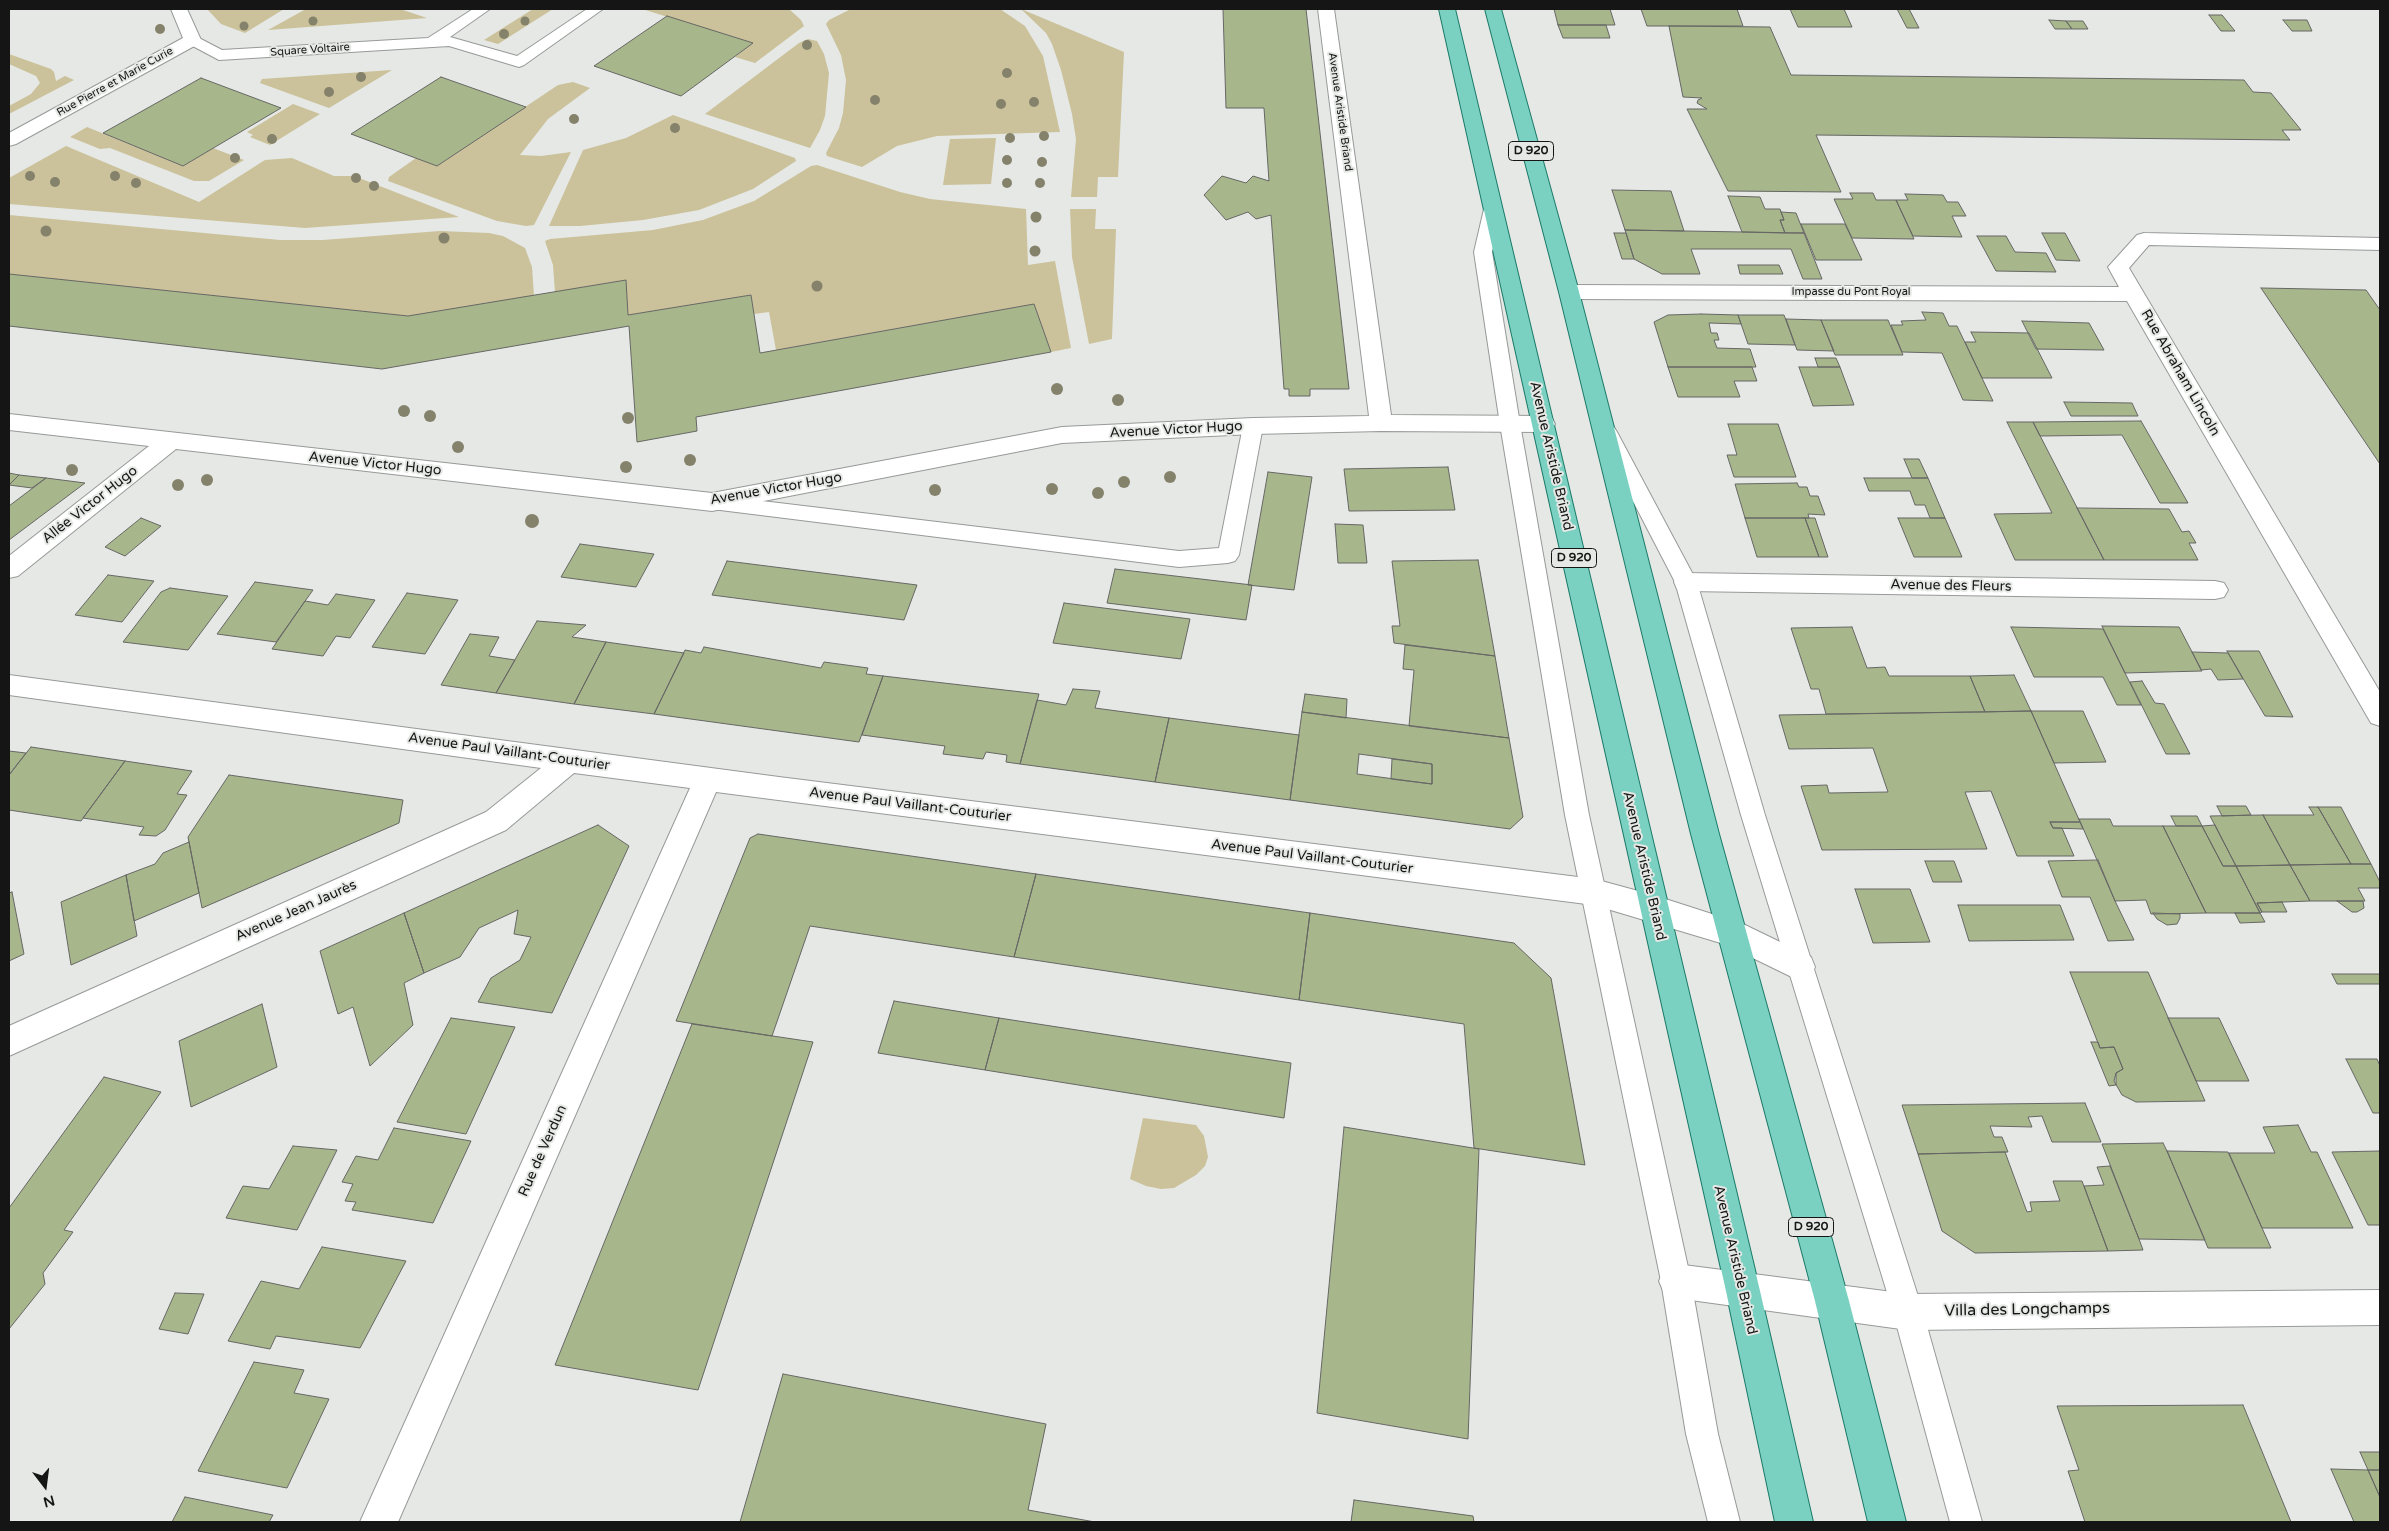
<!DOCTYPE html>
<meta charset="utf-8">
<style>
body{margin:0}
#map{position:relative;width:2389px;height:1531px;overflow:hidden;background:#e5e8e5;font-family:"Varela Round",sans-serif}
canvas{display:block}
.frame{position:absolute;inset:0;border:10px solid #141514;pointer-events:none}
.north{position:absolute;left:20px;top:1461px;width:50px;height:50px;-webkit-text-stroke:4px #e5e8e5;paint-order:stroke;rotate:165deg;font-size:14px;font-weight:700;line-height:20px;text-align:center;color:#141514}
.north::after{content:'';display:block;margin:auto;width:18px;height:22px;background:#141514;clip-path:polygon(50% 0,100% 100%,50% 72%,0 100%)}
</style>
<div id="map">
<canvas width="2389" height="1531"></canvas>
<div class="frame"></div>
<div class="north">N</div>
</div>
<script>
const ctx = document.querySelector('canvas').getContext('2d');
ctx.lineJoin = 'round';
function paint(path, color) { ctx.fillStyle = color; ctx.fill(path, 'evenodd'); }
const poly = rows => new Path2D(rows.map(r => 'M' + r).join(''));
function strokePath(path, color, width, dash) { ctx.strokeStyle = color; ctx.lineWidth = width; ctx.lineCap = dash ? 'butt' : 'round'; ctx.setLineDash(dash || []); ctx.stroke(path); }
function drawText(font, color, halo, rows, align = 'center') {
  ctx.font = font + ' "Varela Round",sans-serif'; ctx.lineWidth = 4; ctx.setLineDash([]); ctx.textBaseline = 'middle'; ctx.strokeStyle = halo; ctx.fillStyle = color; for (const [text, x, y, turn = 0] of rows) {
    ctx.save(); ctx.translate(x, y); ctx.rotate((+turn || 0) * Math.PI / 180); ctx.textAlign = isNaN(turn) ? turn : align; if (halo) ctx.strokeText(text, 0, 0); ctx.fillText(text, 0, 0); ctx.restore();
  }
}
const green = poly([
 [207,9,284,9,245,33,221,24],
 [306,9,400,9,427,18,268,30],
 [533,9,553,9,498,44,484,40],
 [642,9,789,9,801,20,804,26,755,63,735,57,752,43],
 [851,9,1000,9,1025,26,1043,56,1060,132,937,136,897,146,862,167,827,156,826,153,839,128,843,113,846,80,841,55,826,24,829,20],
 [1021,9,1124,52,1118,177,1098,177,1097,197,1071,197,1076,139,1072,114,1061,70,1052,44,1046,33],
 [808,39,817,41,824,54,829,73,825,116,820,130,810,148,705,114,799,43],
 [9,54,51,69,54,72,56,81,65,76,74,80,9,114,9,106,31,94,40,83,36,76,9,64],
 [392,70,329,108,260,83,262,79],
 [573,82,590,88,548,119,520,155,541,156,571,152,534,225,526,226,497,221,388,181,389,177,416,158,437,166,558,85],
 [293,104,320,114,270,145,250,137,253,135,247,132],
 [673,115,795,158,796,161,753,189,699,210,643,220,580,226,549,226,583,150,626,138],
 [87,127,183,166,213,148,244,160,209,181,194,181,110,148,100,149,70,137],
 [996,138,991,184,943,185,950,139],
 [66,146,199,202,265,160,292,158,334,176,354,176,459,217,305,228,9,204,9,178],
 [817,165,900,192,930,199,1026,209,1028,265,1055,261,1071,348,1051,352,1034,304,776,350,769,312,754,314,751,295,628,315,625,280,555,292,553,265,545,241,550,239,653,230,703,220,754,201,811,166],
 [1070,209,1096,209,1095,229,1116,229,1112,339,1089,344,1072,257],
 [9,215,280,240,323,240,440,231,489,233,503,236,525,248,532,267,534,296,408,316,9,274],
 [1143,1118,1196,1125,1204,1136,1208,1157,1205,1166,1196,1175,1174,1188,1161,1189,1146,1186,1130,1179]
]);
const building = poly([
 [1223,9,1306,9,1349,389,1310,389,1310,396,1289,396,1289,389,1284,389,1271,215,1256,219,1248,212,1226,220,1204,195,1222,176,1246,183,1253,176,1269,181,1264,108,1226,108,1223,9],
 [1554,9,1610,9,1615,25,1558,25,1554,9],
 [1641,9,1737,9,1743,26,1647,26,1641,9],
 [1790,9,1844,9,1852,27,1798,27,1790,9],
 [1897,9,1909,9,1919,28,1907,28,1897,9],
 [2209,15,2222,15,2235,31,2221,31,2209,15],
 [667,16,753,43,681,96,594,66,667,16],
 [2049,20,2066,21,2072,29,2055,29,2049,20],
 [2283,20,2307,20,2312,31,2292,31,2283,20],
 [2066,21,2083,21,2088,29,2072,29,2066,21],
 [1558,25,1606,25,1610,38,1563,38,1558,25],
 [1669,26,1770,27,1791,75,2244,80,2253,92,2271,93,2301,130,2282,130,2290,140,1816,135,1841,192,1728,191,1687,109,1707,109,1697,103,1698,100,1702,98,1683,97,1669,26],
 [441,77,526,107,437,166,351,134,441,77],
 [201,78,281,108,183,166,103,133,201,78],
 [1612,190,1671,191,1684,231,1625,230,1612,190],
 [1850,193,1873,193,1876,200,1896,200,1914,239,1852,238,1834,199,1853,199,1850,193],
 [1905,194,1943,195,1947,202,1958,202,1966,216,1952,216,1962,237,1913,236,1896,200,1908,200,1905,194],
 [1728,196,1760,197,1765,209,1780,209,1784,220,1780,220,1785,233,1742,232,1728,196],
 [1781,212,1796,213,1804,233,1785,233,1780,220,1784,220,1781,212],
 [1801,224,1845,224,1862,260,1816,260,1801,224],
 [1625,230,1804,233,1822,279,1803,279,1791,249,1691,249,1700,274,1662,274,1634,259,1625,230],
 [1614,233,1626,233,1634,259,1622,259,1614,233],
 [2042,233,2065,233,2080,261,2056,260,2042,233],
 [1977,236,2006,236,2015,252,2046,253,2056,272,1996,271,1977,236],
 [1738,265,1779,265,1783,274,1740,274,1738,265],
 [9,274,408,316,626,280,628,315,751,295,760,353,1034,304,1051,352,696,417,697,431,637,442,629,326,382,369,9,326,9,274],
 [2261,288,2366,290,2380,310,2380,464,2261,288],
 [1922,312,1943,313,1949,326,1957,326,1993,401,1963,400,1942,353,1902,352,1891,325,1903,325,1901,321,1926,320,1922,312],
 [1701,314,1738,315,1741,324,1709,323,1711,333,1717,333,1719,340,1714,340,1717,348,1750,349,1756,367,1668,367,1654,322,1668,315,1701,314],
 [1738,315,1784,315,1795,345,1748,344,1738,315],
 [1786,319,1821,320,1834,351,1797,350,1786,319],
 [1821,320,1888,320,1903,355,1835,355,1821,320],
 [2022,321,2089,323,2104,350,2036,349,2022,321],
 [1971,332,2029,333,2052,378,1982,378,1965,342,1976,342,1971,332],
 [1815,358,1836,358,1840,367,1818,367,1815,358],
 [1668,367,1752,367,1757,381,1734,381,1740,397,1678,397,1668,367],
 [1799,367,1840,367,1854,405,1813,406,1799,367],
 [2064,402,2132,403,2138,416,2071,416,2064,402],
 [2141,421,2188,503,2160,503,2122,435,2040,436,2033,422,2141,421],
 [2007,422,2033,422,2104,560,2015,560,1994,514,2052,513,2007,422],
 [1728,424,1778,424,1796,477,1734,477,1727,455,1737,455,1728,424],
 [1904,459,1919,459,1928,478,1912,478,1904,459],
 [1448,467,1455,510,1349,511,1344,469,1448,467],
 [1268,472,1312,477,1294,590,1248,585,1268,472],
 [9,473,19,475,9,485,9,473],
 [19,475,46,478,32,488,9,485,19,475],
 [46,478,85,483,9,540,9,506,46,478],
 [1864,478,1928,478,1945,518,1930,518,1925,505,1915,505,1910,491,1869,491,1864,478],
 [1797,483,1799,487,1807,487,1810,496,1818,496,1825,515,1808,514,1809,518,1745,518,1735,484,1797,483],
 [2077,508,2169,509,2182,532,2189,531,2196,543,2189,543,2198,560,2104,560,2077,508],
 [141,518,161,526,125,556,105,547,141,518],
 [1745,518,1805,518,1819,557,1757,557,1745,518],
 [1805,518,1815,518,1828,557,1819,557,1805,518],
 [1898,518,1945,518,1962,557,1914,557,1898,518],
 [1335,524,1363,525,1367,563,1338,563,1335,524],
 [580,544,654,554,636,587,561,577,580,544],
 [1478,560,1495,656,1394,643,1392,626,1400,626,1392,561,1478,560],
 [727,561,917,585,904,620,712,595,727,561],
 [1115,569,1252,585,1246,620,1107,603,1115,569],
 [108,575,154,581,122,622,75,615,108,575],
 [255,582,313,590,276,642,217,634,255,582],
 [170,588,228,596,188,650,123,642,161,592,170,588],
 [407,593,458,600,425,654,372,647,407,593],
 [336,594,375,600,350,638,336,636,323,656,272,649,305,601,328,605,336,594],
 [1064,603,1190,619,1181,659,1053,643,1064,603],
 [537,621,586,625,572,637,606,642,574,704,496,693,537,621],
 [2102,626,2179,627,2202,671,2125,673,2102,626],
 [1852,627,1867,668,1885,667,1889,676,1970,676,1985,712,1826,714,1819,689,1811,689,1791,628,1852,627],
 [2011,627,2103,629,2141,705,2117,705,2103,677,2034,677,2011,627],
 [470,634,499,637,489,656,515,660,496,693,441,685,470,634],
 [606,642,684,653,654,714,574,704,606,642],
 [1405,645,1495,656,1509,738,1409,726,1414,670,1403,669,1405,645],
 [704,647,821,668,824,662,868,668,866,674,883,676,859,742,654,714,685,650,701,653,704,647],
 [2227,651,2259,651,2293,717,2265,716,2227,651],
 [2192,652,2228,653,2243,679,2218,680,2211,669,2201,670,2192,652],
 [2014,675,2031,711,1985,712,1970,676,2014,675],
 [883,676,1039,694,1020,764,1006,762,1007,755,986,752,983,759,943,754,945,746,862,735,883,676],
 [2142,681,2155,703,2164,704,2190,754,2166,754,2130,682,2142,681],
 [1073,689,1100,691,1095,708,1169,718,1155,782,1020,764,1037,700,1066,705,1073,689],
 [1305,694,1347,699,1346,718,1302,712,1305,694],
 [2031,711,2080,822,2050,822,2053,828,2062,828,2074,856,2017,856,1991,791,1965,792,1987,849,1822,850,1801,786,1827,785,1829,793,1888,792,1873,748,1789,749,1779,715,2031,711],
 [2031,711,2083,711,2106,762,2054,763,2031,711],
 [1302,712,1509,738,1523,817,1510,829,1290,800,1302,712],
 [1359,754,1432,764,1432,784,1357,774,1359,754],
 [1169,718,1299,735,1290,800,1155,782,1169,718],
 [31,747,125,761,81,821,9,810,9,775,31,747],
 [9,751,26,753,9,775,9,751],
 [1392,759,1432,764,1432,784,1391,779,1392,759],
 [125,761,192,771,177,794,187,795,165,830,156,836,139,835,144,827,83,818,125,761],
 [229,775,403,800,399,823,202,908,188,837,229,775],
 [2217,806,2246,806,2251,815,2222,816,2217,806],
 [2309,807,2318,807,2351,864,2290,865,2263,815,2314,815,2309,807],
 [2318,807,2341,807,2371,864,2351,864,2318,807],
 [2263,815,2290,865,2236,866,2210,816,2263,815],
 [2171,816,2197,816,2202,826,2176,826,2171,816],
 [2079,819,2110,819,2113,826,2163,826,2206,913,2151,914,2146,900,2115,901,2079,819],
 [2050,822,2080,822,2083,829,2053,828,2050,822],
 [598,825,629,846,552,1013,478,1002,491,978,520,960,531,937,514,934,518,910,479,928,460,957,424,973,404,913,598,825],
 [2215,825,2236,866,2223,866,2202,826,2215,825],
 [2163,826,2202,826,2223,866,2236,866,2260,913,2206,913,2163,826],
 [758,834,1036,874,1014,957,810,926,772,1036,676,1021,750,838,758,834],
 [189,842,199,893,134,921,126,875,155,864,163,853,189,842],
 [2098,860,2115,901,2134,940,2108,941,2090,897,2062,897,2048,861,2098,860],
 [1925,861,1954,861,1962,882,1933,882,1925,861],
 [2351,864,2371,864,2380,882,2380,888,2358,888,2365,901,2310,901,2290,865,2351,864],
 [2290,865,2310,901,2257,903,2262,912,2260,913,2236,866,2290,865],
 [1036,874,1310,913,1299,1000,1014,957,1036,874],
 [126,875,137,936,71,965,61,902,126,875],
 [1855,889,1910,889,1930,942,1873,943,1855,889],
 [12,892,24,954,9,961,9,893,12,892],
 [2337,901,2363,901,2364,908,2357,912,2352,912,2337,901],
 [2282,902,2287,912,2262,912,2257,903,2282,902],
 [1958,905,2060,905,2074,940,1969,941,1958,905],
 [404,913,424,973,404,983,413,1025,370,1066,353,1007,338,1014,320,951,404,913],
 [1310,913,1514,943,1551,978,1585,1165,1474,1148,1464,1024,1299,1000,1310,913],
 [2153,913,2180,914,2180,918,2177,924,2167,925,2157,919,2153,913],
 [2235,913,2260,913,2265,922,2240,923,2235,913],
 [2070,972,2148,972,2205,1101,2136,1102,2122,1095,2114,1081,2116,1073,2123,1069,2119,1059,2114,1047,2100,1048,2070,972],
 [2332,974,2380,974,2380,984,2337,984,2332,974],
 [894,1001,999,1018,985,1070,878,1053,894,1001],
 [262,1004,277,1067,191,1107,179,1041,262,1004],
 [451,1018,515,1027,466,1134,397,1122,451,1018],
 [999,1018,1291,1063,1284,1118,985,1070,999,1018],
 [2168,1018,2219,1018,2249,1081,2196,1081,2168,1018],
 [692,1024,813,1042,698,1390,555,1365,692,1024],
 [2091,1042,2098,1042,2100,1048,2114,1047,2123,1069,2116,1073,2116,1085,2109,1086,2091,1042],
 [2346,1059,2377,1059,2380,1066,2380,1113,2373,1113,2346,1059],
 [104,1077,161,1092,64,1230,73,1232,43,1273,45,1284,9,1329,9,1208,104,1077],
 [2085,1103,2101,1142,2052,1142,2042,1116,2028,1117,2032,1127,1990,1126,1994,1137,2002,1137,2008,1152,1918,1154,1902,1105,2085,1103],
 [2298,1125,2311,1152,2317,1152,2353,1228,2262,1228,2229,1153,2275,1153,2263,1127,2298,1125],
 [1344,1127,1479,1149,1468,1439,1317,1413,1344,1127],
 [394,1128,471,1141,433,1223,352,1210,356,1202,345,1201,353,1184,342,1182,356,1156,378,1160,394,1128],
 [2163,1143,2167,1151,2205,1240,2139,1239,2102,1144,2163,1143],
 [293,1146,337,1150,297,1230,226,1218,243,1186,269,1189,293,1146],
 [2167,1151,2228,1152,2271,1248,2208,1248,2167,1151],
 [2380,1151,2380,1225,2368,1225,2332,1152,2380,1151],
 [2005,1152,2027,1212,2032,1211,2030,1202,2060,1201,2053,1181,2082,1181,2108,1251,1975,1253,1942,1231,1918,1154,2005,1152],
 [2110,1166,2139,1239,2143,1250,2108,1251,2084,1186,2104,1185,2097,1167,2110,1166],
 [322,1247,406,1261,360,1348,276,1336,270,1349,228,1341,261,1281,299,1289,322,1247],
 [175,1293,204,1294,188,1334,159,1329,175,1293],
 [254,1362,304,1370,294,1393,329,1399,287,1488,198,1471,254,1362],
 [783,1374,1046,1424,1028,1510,1095,1522,740,1522,783,1374],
 [2243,1405,2291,1522,2085,1522,2068,1471,2079,1470,2057,1406,2243,1405],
 [2360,1452,2380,1452,2380,1470,2368,1470,2360,1452],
 [2331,1469,2368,1470,2380,1497,2380,1522,2354,1522,2331,1469],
 [2368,1470,2380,1470,2380,1497,2368,1470],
 [185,1497,273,1515,269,1522,172,1522,185,1497],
 [1354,1500,1473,1516,1474,1522,1351,1522,1354,1500]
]);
const lane = poly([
 [473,9,490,9,450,37,517,56,587,9,603,9,524,65,519,67,449,46,219,60,187,43,185,40,187,37,197,37,222,50,428,38,473,9],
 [1493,204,1499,205,1502,209,1492,252,1520,424,1589,815,1691,1281,1718,1434,1740,1522,1708,1522,1686,1434,1661,1281,1565,815,1500,424,1474,252,1484,209,1487,205,1493,204],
 [1253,419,1260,421,1263,426,1239,555,1235,561,1228,563,1179,567,712,509,705,507,702,502,705,497,712,495,1179,551,1219,548,1243,426,1246,421,1253,419],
 [1607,425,1614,427,1617,432,1697,582,1765,815,1923,1312,1982,1522,1950,1522,1893,1312,1741,815,1675,582,1597,432,1600,427,1607,425]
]);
const street = poly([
 [171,9,187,9,201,40,198,44,16,144,9,146,9,133,183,38,171,9],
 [1318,9,1334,9,1391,415,1544,416,1552,418,1555,424,1552,430,1544,432,1381,431,1253,434,1062,443,712,511,176,449,18,576,9,578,9,556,149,446,9,430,9,414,712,493,1062,427,1253,418,1369,416,1318,9],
 [2144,233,2380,238,2380,250,2149,245,2129,268,2380,692,2380,726,2371,723,2127,301,1569,299,1562,297,1559,292,1562,287,1569,285,2119,287,2108,267,2137,235,2144,233],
 [1686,573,2215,581,2224,583,2228,590,2224,597,2215,599,1686,591,1677,589,1674,582,1677,575,1686,573],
 [9,675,779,777,1594,879,1653,895,1743,924,1811,957,1815,967,1811,977,1800,981,1724,944,1594,905,716,792,398,1522,360,1522,690,788,574,773,506,830,9,1056,9,1026,486,812,541,768,9,695,9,675],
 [1676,1264,1908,1294,2380,1290,2380,1325,1908,1330,1676,1298,1664,1293,1659,1281,1664,1269,1676,1264]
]);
const primary = poly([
 [1439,9,1455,9,1760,1291,1813,1522,1775,1522,1726,1291,1439,9],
 [1485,9,1501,9,1579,292,1719,834,1849,1301,1906,1522,1868,1522,1815,1301,1691,834,1559,292,1485,9]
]);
const trees = [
 [313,21,4.5],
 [525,21,4.5],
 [244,26,4.5],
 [160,29,5],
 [504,34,5],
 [807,45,5],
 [1007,73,5],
 [361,77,5],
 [329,92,5],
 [875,100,5],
 [1034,102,5],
 [1001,104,5],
 [574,119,5],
 [675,128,5],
 [1044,136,5],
 [1010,138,5],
 [272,139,5],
 [235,158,5],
 [1007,160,5],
 [1042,162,5],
 [30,176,5],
 [115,176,5],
 [356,178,5],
 [55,182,5],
 [136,183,5],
 [1007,183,5],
 [1040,183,5],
 [374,186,5],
 [1036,217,5.5],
 [46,231,5.5],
 [444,238,5.5],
 [1035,251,5.5],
 [817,286,5.5],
 [1057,389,6],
 [1118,400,6],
 [404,411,6],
 [430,416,6],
 [628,418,6],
 [458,447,6],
 [690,460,6],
 [626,467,6],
 [72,470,6],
 [1170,477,6],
 [207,480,6],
 [1124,482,6],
 [178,485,6],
 [1052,489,6],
 [935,490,6],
 [1098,493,6],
 [532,521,7]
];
const farStreetnames = [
 ["Square Voltaire",310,50,-4],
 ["Rue Pierre et Marie Curie",115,82,-29],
 ["Avenue Aristide Briand",1340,112,82],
 ["Impasse du Pont Royal",1851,292]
];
const shields = [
 [1531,151,45],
 [1574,558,45],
 [1811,1227,45]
];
const shieldNames = [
 ["D 920",1531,151],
 ["D 920",1574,558],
 ["D 920",1811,1227]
];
const streetNames = [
 ["Rue Abraham Lincoln",2180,373,60],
 ["Avenue Victor Hugo",1176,430,-3],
 ["Avenue Aristide Briand",1551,456,77],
 ["Avenue Victor Hugo",375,464,6],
 ["Avenue Victor Hugo",776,489,-10],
 ["Allée Victor Hugo",90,505,-38],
 ["Avenue des Fleurs",1951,586,1],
 ["Avenue Paul Vaillant-Couturier",509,752,8],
 ["Avenue Paul Vaillant-Couturier",910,805,7],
 ["Avenue Paul Vaillant-Couturier",1312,857,7],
 ["Avenue Aristide Briand",1644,866,77],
 ["Avenue Jean Jaurès",296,911,-24],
 ["Rue de Verdun",543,1151,-66],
 ["Avenue Aristide Briand",1735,1260,77]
];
const nearStreetnames = [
 ["Villa des Longchamps",2027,1310,-1]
];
paint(green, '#cbc19a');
paint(building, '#a8b68c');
strokePath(building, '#666764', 1);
strokePath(lane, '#979a98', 2);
strokePath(street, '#979a98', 2);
strokePath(primary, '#1c7a69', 2);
paint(lane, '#fff');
paint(street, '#fff');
paint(primary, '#7ad0c1');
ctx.fillStyle = '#85826c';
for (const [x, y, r] of trees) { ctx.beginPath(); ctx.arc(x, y, r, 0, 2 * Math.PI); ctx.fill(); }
drawText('11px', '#141514', '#e5e8e5', farStreetnames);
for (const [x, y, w] of shields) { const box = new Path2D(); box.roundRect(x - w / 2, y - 9.5, w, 19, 4); ctx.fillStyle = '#e5e8e5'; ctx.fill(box); strokePath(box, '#141514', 1); }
drawText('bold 12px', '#141514', null, shieldNames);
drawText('14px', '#141514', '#e5e8e5', streetNames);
drawText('16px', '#141514', '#e5e8e5', nearStreetnames);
</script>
